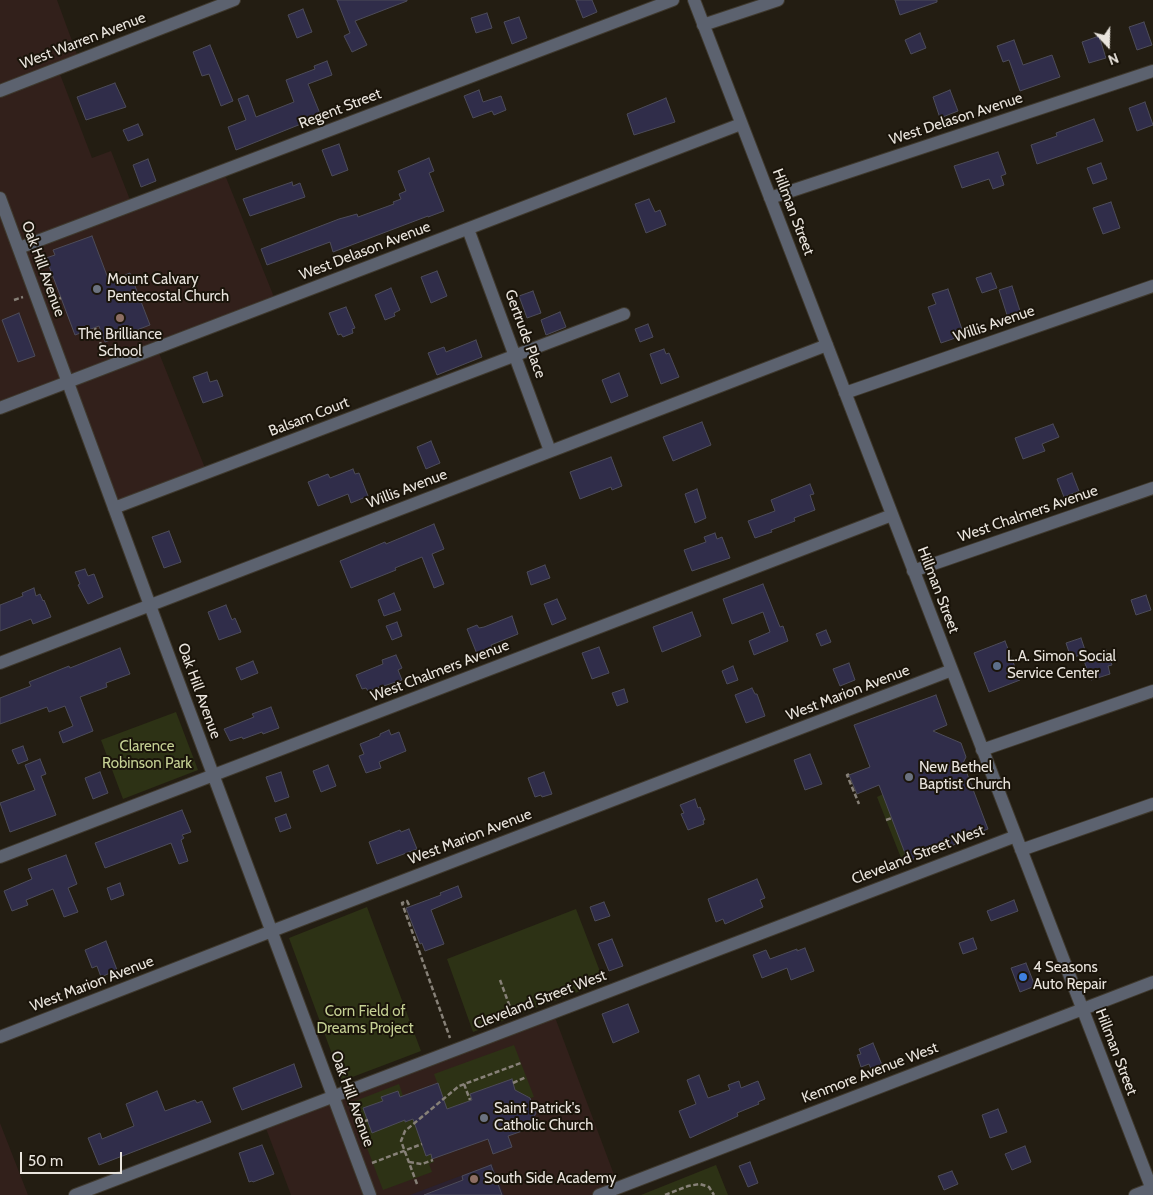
<!DOCTYPE html>
<style>
body{margin:0}
#map{position:relative;width:1153px;height:1195px;overflow:hidden;background:#231d12;font-family:Cabin,sans-serif}
canvas{display:block}
.north{position:absolute;left:1083px;top:20px;width:50px;height:50px;-webkit-text-stroke:4px #1a140a;paint-order:stroke;rotate:159deg;font-size:14px;font-weight:700;line-height:20px;text-align:center;color:#e9e4dd}
.north::after{content:'';display:block;margin:auto;width:18px;height:22px;background:#e9e4dd;clip-path:polygon(50% 0,100% 100%,50% 72%,0 100%)}
.scale{position:absolute;left:20px;top:1152px;width:102px;height:22px;box-sizing:border-box;border:2px solid #e9e4dd;border-top:0;padding-left:6px;font-size:15px;line-height:18px;white-space:nowrap;color:#e9e4dd;-webkit-text-stroke:4px #1a140a;paint-order:stroke}
</style>
<div id="map">
<canvas width="1153" height="1195"></canvas>
<div class="north">N</div>
<div class="scale">50 m</div>
</div>
<script>
const ctx = document.querySelector('canvas').getContext('2d');
ctx.lineJoin = 'round';
function paint(path, color) { ctx.fillStyle = color; ctx.fill(path, 'evenodd'); }
const poly = rows => new Path2D(rows.map(r => 'M' + r).join(''));
function strokePath(path, color, width, dash) { ctx.strokeStyle = color; ctx.lineWidth = width; ctx.lineCap = dash ? 'butt' : 'round'; ctx.setLineDash(dash || []); ctx.stroke(path); }
function drawText(font, color, halo, rows, align = 'center') {
  ctx.font = font + ' Cabin,sans-serif'; ctx.lineWidth = 4; ctx.setLineDash([]); ctx.textBaseline = 'middle'; ctx.strokeStyle = halo; ctx.fillStyle = color; for (const [text, x, y, turn = 0] of rows) {
    ctx.save(); ctx.translate(x, y); ctx.rotate((+turn || 0) * Math.PI / 180); ctx.textAlign = isNaN(turn) ? turn : align; if (halo) ctx.strokeText(text, 0, 0); ctx.fillText(text, 0, 0); ctx.restore();
  }
}
const commercial = poly([
 [0,0,57,0,79,60,58,69,92,158,111,151,132,205,223,170,276,302,157,348,207,473,114,508,67,382,0,408],
 [553,1012,619,1188,599,1195,291,1195,264,1123],
 [0,1123,28,1195,0,1195]
]);
const education = poly([
 [492,1164,504,1195,410,1195]
]);
const green = poly([
 [176,712,198,770,123,799,101,740],
 [883,794,908,861,903,863,877,797],
 [367,907,421,1051,342,1081,289,938],
 [576,909,604,982,473,1032,447,959],
 [514,1045,534,1097,530,1098,515,1090,511,1079,471,1094,473,1100,458,1105,418,1132,426,1155,431,1154,434,1162,429,1164,432,1172,383,1190,350,1103,399,1084,403,1096,400,1097,398,1091,382,1098,383,1101,364,1108,372,1132,405,1120,406,1122,419,1117,443,1098,434,1074],
 [716,1165,728,1195,640,1195,641,1195]
]);
const building = poly([
 [337,0,407,0,407,1,355,21,367,45,352,52,344,36,350,33,337,0],
 [576,0,592,0,597,12,583,18,576,0],
 [895,0,937,0,937,2,900,15,895,0],
 [303,9,312,32,297,38,288,15,303,9],
 [487,13,492,28,476,33,471,18,487,13],
 [519,17,527,38,512,44,504,22,519,17],
 [1144,22,1152,45,1137,50,1129,27,1144,22],
 [920,33,926,48,911,54,905,40,920,33],
 [1099,36,1106,58,1089,63,1082,42,1099,36],
 [1014,40,1023,65,1052,55,1060,77,1020,91,1009,60,1003,62,997,46,1014,40],
 [210,45,233,101,221,106,209,74,202,76,193,52,210,45],
 [327,61,332,75,308,84,321,116,236,150,228,127,246,120,238,99,248,95,256,117,294,102,286,80,315,69,314,66,327,61],
 [115,83,126,107,86,120,77,97,115,83],
 [479,90,483,102,501,96,506,110,494,115,492,111,473,118,464,96,479,90],
 [950,90,958,111,940,118,933,97,950,90],
 [666,98,675,122,634,135,627,114,666,98],
 [1145,102,1153,125,1137,131,1129,108,1145,102],
 [1094,119,1103,141,1037,164,1031,145,1057,136,1056,133,1094,119],
 [138,124,143,135,128,141,123,130,138,124],
 [339,144,348,170,332,176,322,150,339,144],
 [998,152,1006,174,1001,176,1004,185,993,189,989,179,962,188,954,166,998,152],
 [429,158,434,171,429,173,444,211,428,217,428,216,333,252,330,242,267,265,261,249,339,219,357,214,358,217,394,204,393,202,401,199,399,194,406,191,398,171,429,158],
 [148,159,156,181,141,187,133,165,148,159],
 [1101,163,1107,179,1093,184,1087,168,1101,163],
 [292,182,293,186,300,183,305,197,250,216,243,199,292,182],
 [649,199,655,212,660,210,666,225,646,233,635,204,649,199],
 [1111,202,1120,228,1103,234,1093,208,1111,202],
 [92,236,109,281,130,273,150,325,105,342,99,326,75,335,46,258,55,255,53,250,92,236],
 [437,271,447,296,431,303,421,277,437,271],
 [991,273,997,288,982,293,976,278,991,273],
 [1012,286,1022,317,1009,321,999,290,1012,286],
 [391,288,400,310,394,313,395,316,385,320,375,295,391,288],
 [948,289,964,335,941,343,928,307,936,304,932,294,948,289],
 [533,291,541,313,527,318,519,296,533,291],
 [346,307,355,328,352,329,353,333,343,337,341,334,338,335,329,313,346,307],
 [560,312,566,327,546,335,541,320,560,312],
 [19,313,35,356,18,362,2,320,19,313],
 [648,324,653,337,640,342,635,329,648,324],
 [476,340,482,357,437,375,428,353,444,347,446,352,476,340],
 [664,349,666,354,669,353,679,377,661,384,650,354,664,349],
 [207,372,210,382,217,380,223,396,203,403,193,377,207,372],
 [619,373,628,396,611,403,602,380,619,373],
 [702,422,711,445,673,461,663,437,702,422],
 [1053,424,1059,437,1042,444,1045,451,1023,459,1015,438,1053,424],
 [431,441,440,463,426,469,417,447,431,441],
 [611,457,622,486,612,490,611,487,580,499,570,472,611,457],
 [353,469,355,474,359,473,368,496,351,503,348,494,318,506,308,482,328,474,330,478,353,469],
 [1072,473,1079,491,1064,497,1057,479,1072,473],
 [810,484,814,494,810,495,815,510,794,518,795,521,771,530,772,532,755,538,748,521,775,511,771,500,810,484],
 [697,489,706,518,695,523,685,494,697,489],
 [434,524,444,549,432,554,444,584,434,588,422,557,395,568,396,570,351,588,340,561,385,542,386,544,434,524],
 [169,531,181,562,164,568,152,537,169,531],
 [715,533,717,539,722,537,730,558,692,571,684,550,706,542,704,537,715,533],
 [545,565,550,578,531,585,527,572,545,565],
 [85,569,88,576,94,574,103,597,88,604,78,585,80,584,75,572,85,569],
 [763,584,780,627,783,626,788,641,754,655,749,641,770,632,763,612,732,624,723,599,763,584],
 [34,588,36,596,40,594,43,601,44,600,51,617,33,624,31,619,0,631,0,605,23,596,22,593,34,588],
 [394,593,401,610,384,616,378,600,394,593],
 [1146,595,1151,610,1136,615,1131,600,1146,595],
 [557,599,566,619,552,625,544,604,557,599],
 [226,605,232,620,235,618,241,632,219,640,208,612,226,605],
 [692,612,701,636,662,652,653,627,692,612],
 [512,616,518,634,491,645,492,648,477,654,467,629,477,625,479,628,484,627,512,616],
 [397,622,402,636,392,640,386,626,397,622],
 [826,630,831,642,821,646,816,634,826,630],
 [1081,638,1086,653,1071,658,1066,643,1081,638],
 [1005,641,1020,680,989,692,974,653,1005,641],
 [599,647,609,673,592,679,582,653,599,647],
 [120,648,130,674,106,683,107,687,80,697,93,731,63,743,59,732,73,726,65,706,49,712,47,707,0,724,0,698,31,686,29,682,69,666,70,668,120,648],
 [1106,650,1112,665,1108,666,1110,674,1091,680,1083,658,1106,650],
 [396,655,402,668,398,670,402,680,368,691,366,688,362,689,356,675,383,664,382,660,396,655],
 [253,661,258,673,241,680,236,668,253,661],
 [849,663,855,680,840,686,833,669,849,663],
 [733,666,738,680,727,684,722,671,733,666],
 [752,688,755,694,757,694,765,716,746,723,735,695,752,688],
 [624,689,628,702,617,706,612,693,624,689],
 [936,695,947,725,933,731,961,743,966,757,963,763,988,829,975,834,976,837,908,861,879,785,857,794,849,775,870,767,854,725,936,695],
 [271,707,279,728,263,734,262,732,243,739,242,737,230,741,224,729,254,717,252,714,271,707],
 [389,730,391,735,399,732,406,751,379,762,381,768,366,773,359,756,364,754,360,744,380,736,380,734,389,730],
 [23,746,28,760,18,764,12,750,23,746],
 [810,754,822,784,805,790,794,760,810,754],
 [40,759,46,774,41,776,56,815,10,832,0,803,35,790,25,765,40,759],
 [328,765,336,786,321,792,313,771,328,765],
 [100,772,108,793,93,799,85,778,100,772],
 [281,772,289,797,275,802,266,777,281,772],
 [544,772,552,794,542,797,541,795,535,797,528,778,544,772],
 [695,799,698,808,700,807,705,820,703,820,704,824,688,830,681,814,684,813,680,805,695,799],
 [182,810,191,832,182,835,184,838,181,840,188,861,179,864,171,843,105,868,95,843,182,810],
 [286,814,291,828,280,832,275,818,286,814],
 [409,829,417,849,377,864,369,842,400,830,401,832,409,829],
 [66,855,77,884,68,888,78,912,64,917,53,889,26,900,28,905,12,911,4,891,32,879,28,869,66,855],
 [757,879,765,898,760,900,763,907,725,924,723,919,716,922,708,899,757,879],
 [120,883,124,895,111,900,107,888,120,883],
 [458,886,462,897,431,910,444,944,425,951,422,943,420,944,406,908,441,895,440,893,458,886],
 [1014,900,1018,911,991,921,987,911,1014,900],
 [604,902,610,916,595,921,590,907,604,902],
 [973,938,977,949,963,954,959,943,973,938],
 [612,939,623,966,609,971,598,944,612,939],
 [106,941,117,970,101,977,97,966,92,968,85,950,106,941],
 [805,948,814,971,791,980,787,968,762,978,753,955,766,950,770,959,797,949,797,951,805,948],
 [1026,963,1035,986,1020,992,1011,968,1026,963],
 [628,1004,639,1032,613,1043,602,1014,628,1004],
 [873,1043,882,1065,871,1069,869,1064,861,1067,857,1055,861,1054,859,1049,873,1043],
 [294,1064,302,1087,242,1110,233,1088,294,1064],
 [699,1075,708,1098,730,1090,728,1085,739,1081,741,1088,758,1081,765,1099,758,1102,759,1104,737,1113,738,1116,690,1138,679,1111,696,1104,687,1080,699,1075],
 [512,1079,515,1090,530,1098,536,1113,528,1129,508,1136,512,1147,493,1154,488,1139,432,1159,431,1154,426,1156,413,1119,405,1122,405,1120,372,1133,363,1108,383,1101,381,1097,398,1091,400,1097,438,1083,447,1109,472,1100,470,1094,512,1079],
 [157,1091,165,1111,195,1100,197,1103,202,1101,211,1122,99,1165,88,1138,100,1133,102,1139,134,1126,126,1104,157,1091],
 [998,1109,1007,1132,990,1138,982,1115,998,1109],
 [262,1145,274,1174,253,1182,252,1181,249,1182,239,1153,262,1145],
 [1025,1146,1031,1162,1012,1170,1005,1154,1025,1146],
 [750,1162,758,1183,748,1187,739,1166,750,1162],
 [491,1165,502,1195,424,1195,463,1180,462,1176,491,1165],
 [952,1171,958,1184,944,1190,938,1176,952,1171]
]);
const path = poly([
 [44,279,52,276],
 [14,300,23,297],
 [52,301,61,298],
 [95,328,104,353],
 [849,774,847,775,859,804],
 [886,820,892,818],
 [409,905,407,901,402,903,450,1038],
 [500,980,513,1015],
 [513,1083,526,1077],
 [464,1084,470,1100],
 [357,1124,368,1120],
 [409,1162,422,1164,433,1160],
 [372,1163,422,1144],
 [417,1184,401,1141,405,1131,459,1086,521,1063],
 [665,1195,688,1186,700,1184,709,1187,714,1195]
]);
const minor = poly([
 [694,0,1153,1192],
 [703,25,778,0],
 [0,91,234,0],
 [0,198,155,619,370,1195],
 [770,198,1153,71],
 [468,229,550,451],
 [19,248,673,0],
 [845,393,1153,286],
 [0,408,741,124],
 [114,508,624,314],
 [913,571,1153,488],
 [0,663,827,345],
 [982,750,1153,691],
 [1021,850,1153,804],
 [0,857,892,515],
 [0,1037,272,931,952,670],
 [75,1195,1016,836],
 [599,1195,1153,982],
 [1135,1195,1153,1188]
]);
const markers = [
 [97,289,5,"#6b7280"],
 [120,318,5,"#8d6e63"],
 [997,666,5,"#5c6f8a"],
 [909,777,5,"#6b7280"],
 [1023,977,5,"#3f7fe0"],
 [484,1118,5,"#6b7280"],
 [474,1179,5,"#8d6e63"]
];
const streetNames = [
 ["West Warren Avenue",83,41,-21],
 ["Regent Street",340,109,-21],
 ["West Delason Avenue",956,119,-18],
 ["Hillman Street",793,212,69],
 ["West Delason Avenue",365,251,-21],
 ["Oak Hill Avenue",43,269,70],
 ["Willis Avenue",994,324,-19],
 ["Gertrude Place",525,334,70],
 ["Balsam Court",309,417,-21],
 ["Willis Avenue",407,489,-21],
 ["West Chalmers Avenue",1028,514,-19],
 ["Hillman Street",938,590,69],
 ["West Chalmers Avenue",440,671,-21],
 ["Oak Hill Avenue",199,691,70],
 ["West Marion Avenue",848,693,-21],
 ["West Marion Avenue",470,837,-21],
 ["Cleveland Street West",918,855,-21],
 ["West Marion Avenue",92,984,-21],
 ["Cleveland Street West",540,1000,-21],
 ["Hillman Street",1116,1052,69],
 ["Kenmore Avenue West",870,1073,-21],
 ["Oak Hill Avenue",352,1099,70]
];
const poiNames = [
 ["Mount Calvary",107,280],
 ["Pentecostal Church",107,297],
 ["The Brilliance",120,335,"center"],
 ["School",120,352,"center"],
 ["L.A. Simon Social",1007,657],
 ["Service Center",1007,674],
 ["New Bethel",919,768],
 ["Baptist Church",919,785],
 ["4 Seasons",1033,968],
 ["Auto Repair",1033,985],
 ["Saint Patrick's",494,1109],
 ["Catholic Church",494,1126],
 ["South Side Academy",484,1179]
];
const parkNames = [
 ["Clarence",147,747],
 ["Robinson Park",147,764],
 ["Corn Field of",365,1012],
 ["Dreams Project",365,1029]
];
paint(commercial, '#32201b');
paint(education, '#2b212f');
paint(green, '#2d3215');
paint(building, '#302d4a');
strokePath(building, '#4d4c59', 1);
strokePath(minor, '#3f392e', 14);
strokePath(path, '#878178', 2.5, [5, 2.5]);
strokePath(minor, '#5c626f', 12);
for (const [x, y, r, color] of markers) { const dot = new Path2D(); dot.arc(x, y, r, 0, 2 * Math.PI); ctx.fillStyle = color; ctx.fill(dot); strokePath(dot, '#1a140a', 2); }
drawText('15px', '#e9e4dd', '#1a140a', streetNames);
drawText('15px', '#e9e4dd', '#1a140a', poiNames, 'left');
drawText('15px', '#c4cf93', '#1a140a', parkNames);
</script>
